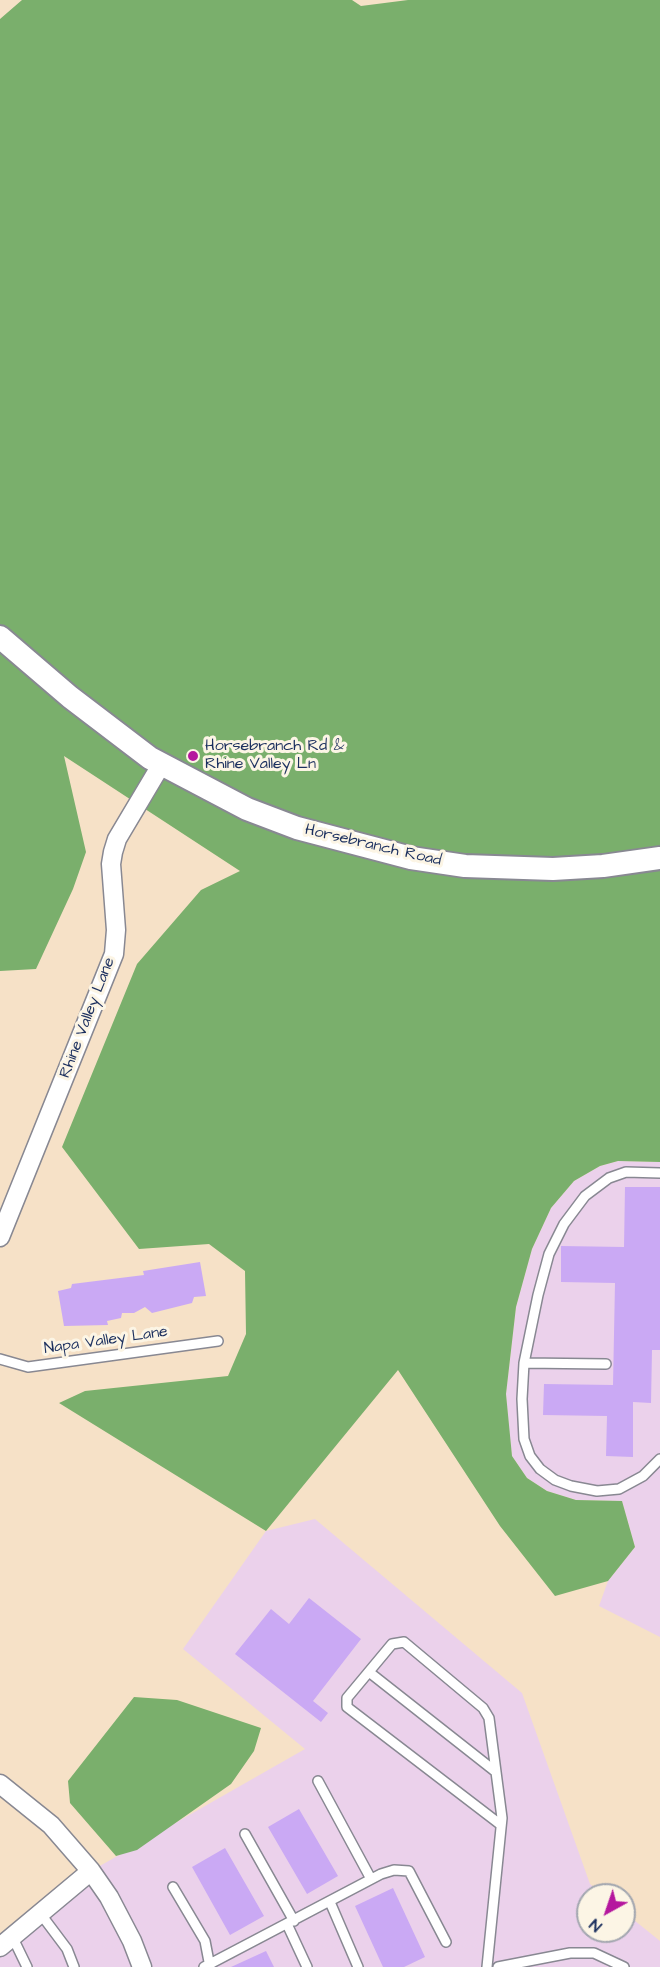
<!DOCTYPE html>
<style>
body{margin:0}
#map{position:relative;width:660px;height:1967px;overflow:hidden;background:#f6e1c7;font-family:"Architects Daughter",sans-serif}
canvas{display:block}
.north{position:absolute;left:576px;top:1883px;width:60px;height:60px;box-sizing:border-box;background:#fcf5e5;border:2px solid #a2a6af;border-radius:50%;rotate:220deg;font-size:16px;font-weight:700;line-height:24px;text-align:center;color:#1b2f5e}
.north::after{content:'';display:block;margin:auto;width:21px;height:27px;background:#b5179e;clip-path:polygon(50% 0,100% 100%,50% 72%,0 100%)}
</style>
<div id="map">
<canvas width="660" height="1967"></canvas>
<div class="north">N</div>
</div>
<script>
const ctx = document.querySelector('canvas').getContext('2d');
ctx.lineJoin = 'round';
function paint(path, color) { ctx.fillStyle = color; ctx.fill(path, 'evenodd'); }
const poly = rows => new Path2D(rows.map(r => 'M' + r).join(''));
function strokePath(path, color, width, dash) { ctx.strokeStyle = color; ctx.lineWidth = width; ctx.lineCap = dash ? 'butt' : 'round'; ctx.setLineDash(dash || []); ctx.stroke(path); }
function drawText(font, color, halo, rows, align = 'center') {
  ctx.font = font + ' "Architects Daughter",sans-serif'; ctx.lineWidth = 6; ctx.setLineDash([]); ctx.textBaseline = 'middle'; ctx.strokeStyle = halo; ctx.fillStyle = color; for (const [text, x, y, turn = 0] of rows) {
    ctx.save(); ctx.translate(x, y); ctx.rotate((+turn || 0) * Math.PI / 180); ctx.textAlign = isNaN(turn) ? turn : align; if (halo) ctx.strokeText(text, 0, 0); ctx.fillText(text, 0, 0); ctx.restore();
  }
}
const built = poly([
 [618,1161,660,1162,660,1637,599,1606,608,1581,635,1547,622,1501,576,1500,547,1491,527,1478,512,1456,509,1430,506,1394,516,1307,532,1249,551,1208,574,1181,600,1166],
 [315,1519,522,1693,590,1884,603,1895,588,1895,588,1931,624,1931,624,1912,660,1941,660,1967,0,1967,0,1948,91,1871,305,1749,183,1649,266,1531]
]);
const forest = poly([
 [22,0,352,0,361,6,408,0,660,0,660,1162,618,1161,600,1166,574,1181,551,1208,532,1249,516,1307,506,1394,512,1456,527,1478,547,1491,576,1500,622,1501,635,1547,608,1581,555,1596,500,1526,398,1370,266,1531,59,1403,85,1391,228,1376,246,1334,245,1271,209,1244,139,1249,62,1147,137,964,201,890,240,871,64,756,86,852,73,889,36,969,0,971,0,19],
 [134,1697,177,1700,261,1728,254,1751,231,1784,137,1850,116,1856,70,1803,68,1781]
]);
const building = poly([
 [625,1187,660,1187,660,1350,652,1350,651,1403,633,1402,633,1457,606,1456,607,1416,543,1415,544,1384,613,1385,615,1283,561,1282,561,1246,624,1247],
 [200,1262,206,1296,194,1297,192,1303,152,1313,145,1307,134,1313,122,1313,121,1318,107,1321,108,1325,64,1326,58,1291,71,1288,72,1284,144,1275,143,1271],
 [309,1598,361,1639,313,1701,328,1713,321,1722,235,1654,271,1609,289,1624],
 [299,1809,338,1876,307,1894,268,1827],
 [225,1848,264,1916,230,1935,192,1867],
 [393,1888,425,1957,404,1967,383,1967,355,1906],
 [266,1951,274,1967,231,1967]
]);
const service = poly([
 [660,1173,626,1172,609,1178,585,1196,564,1224,549,1254,538,1295,524,1363,522,1399,524,1439,530,1456,540,1469,555,1480,571,1486,597,1491,619,1489,643,1476,660,1459],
 [0,1359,28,1367,218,1341],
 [524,1363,606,1364],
 [369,1672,496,1772],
 [318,1781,371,1879],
 [245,1834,294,1921],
 [173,1887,205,1941,210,1967],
 [330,1902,358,1967],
 [40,1913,67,1949,74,1967],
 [287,1924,307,1967],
 [12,1936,27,1967],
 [204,1967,381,1874,394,1870,409,1871,446,1942],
 [487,1967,502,1818,489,1718,483,1708,404,1642,392,1644,347,1698,347,1707,501,1825],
 [498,1967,570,1953,594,1953,624,1967]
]);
const minor = poly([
 [0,1237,114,954,116,930,111,864,113,852,117,839,161,765],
 [0,1784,51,1825,91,1871,109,1897,132,1941,142,1967],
 [0,1947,91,1871]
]);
const tertiary = poly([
 [0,637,70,697,150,758,247,809,297,828,411,858,465,866,553,869,603,866,660,858]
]);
const markers = [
 [193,756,6,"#b5179e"]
];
const poiNames = [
 ["Horsebranch Rd &",205,747],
 ["Rhine Valley Ln",205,765]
];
const streetNames = [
 ["Horsebranch Road",373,846,13],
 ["Rhine Valley Lane",88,1018,-69],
 ["Napa Valley Lane",106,1341,-8]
];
paint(built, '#ebd1eb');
paint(forest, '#7aaf6c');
paint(building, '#caa9f4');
strokePath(service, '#888892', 12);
strokePath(minor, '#888892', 21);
strokePath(tertiary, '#888892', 26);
strokePath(service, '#fff', 9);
strokePath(minor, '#fff', 18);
strokePath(tertiary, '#fff', 22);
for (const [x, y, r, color] of markers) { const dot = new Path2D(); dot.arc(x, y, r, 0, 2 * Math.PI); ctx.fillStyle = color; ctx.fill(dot); strokePath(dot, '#fcf5e5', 2); }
drawText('16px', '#1b2f5e', '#fcf5e5', poiNames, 'left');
drawText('16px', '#1b2f5e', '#fcf5e5', streetNames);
</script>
